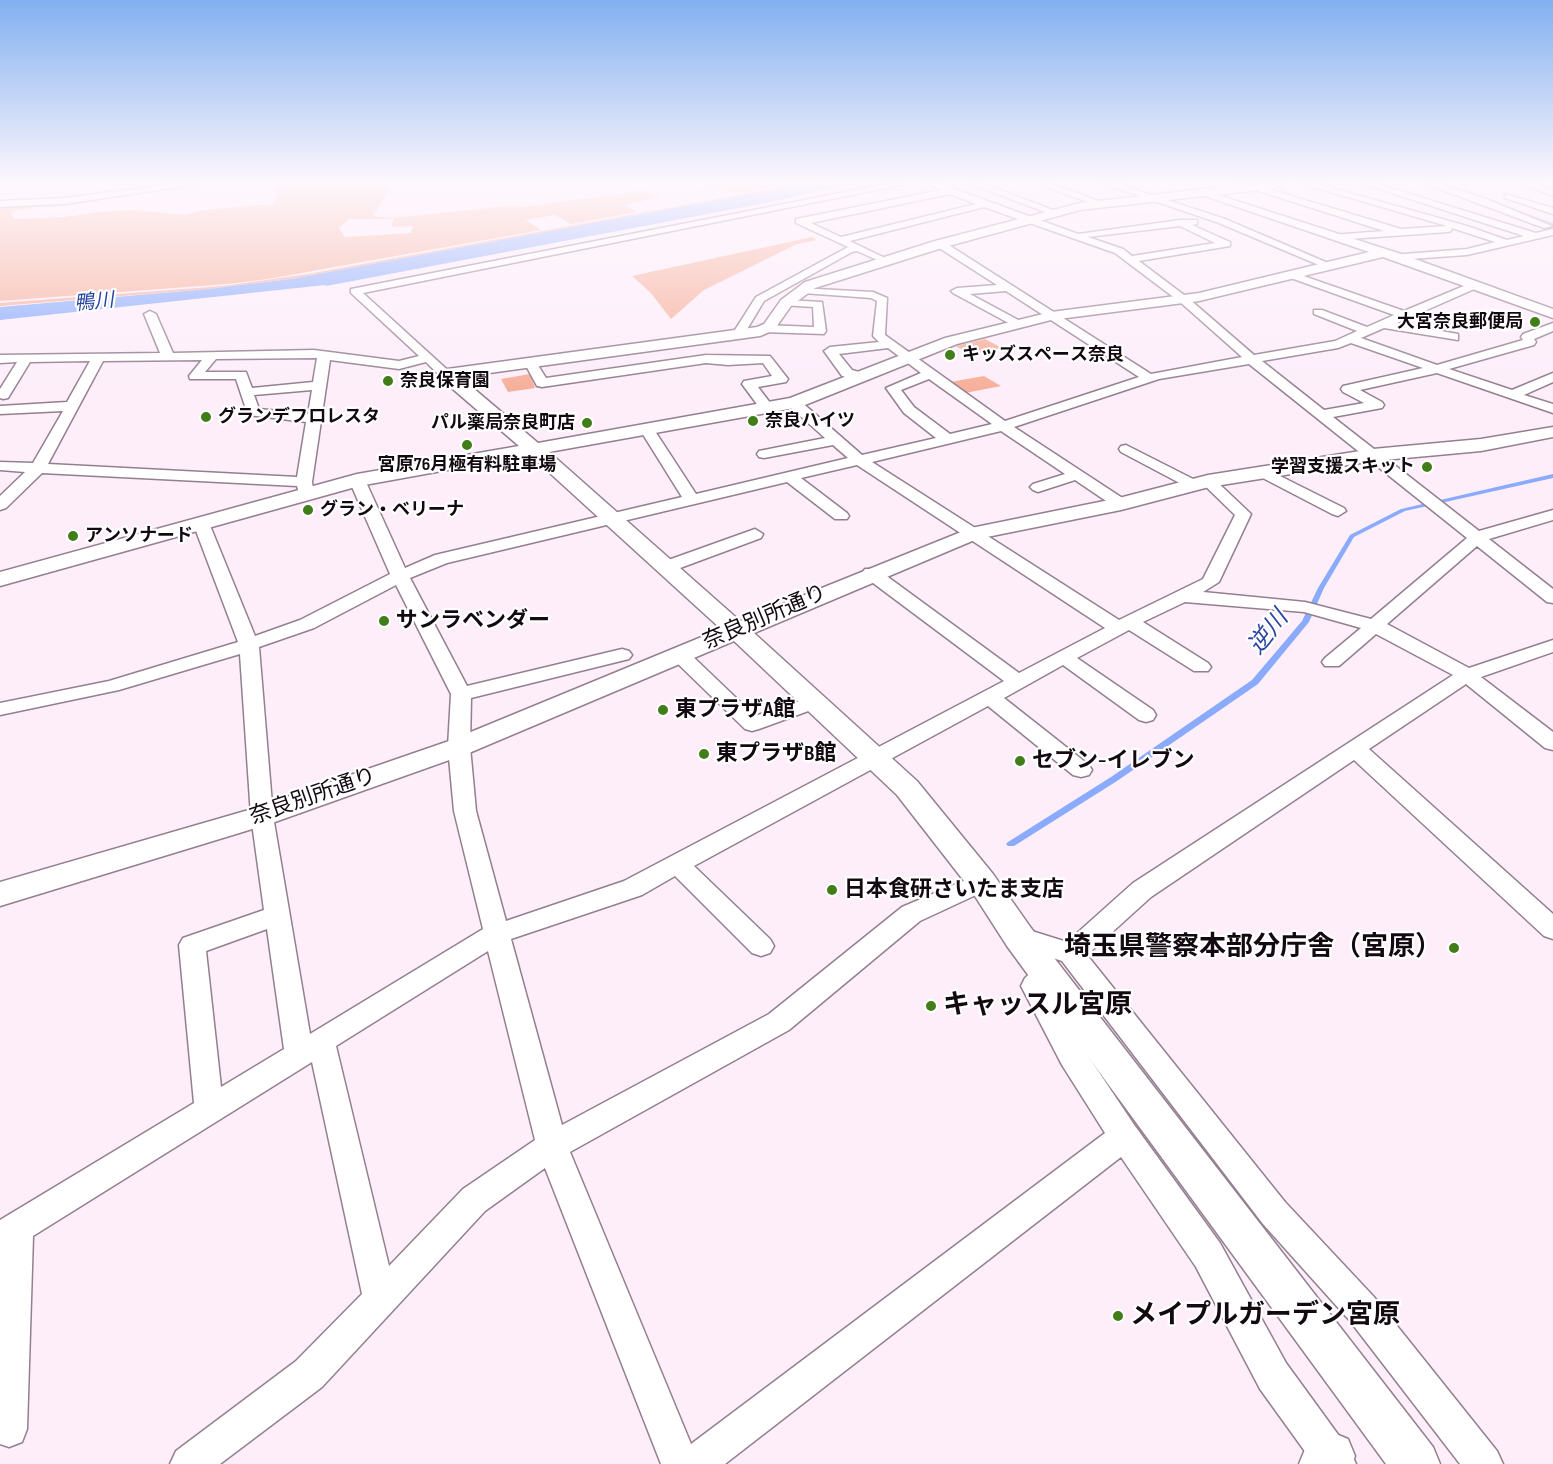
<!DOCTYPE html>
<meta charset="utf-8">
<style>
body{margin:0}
canvas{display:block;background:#fdeefa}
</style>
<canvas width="1553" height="1464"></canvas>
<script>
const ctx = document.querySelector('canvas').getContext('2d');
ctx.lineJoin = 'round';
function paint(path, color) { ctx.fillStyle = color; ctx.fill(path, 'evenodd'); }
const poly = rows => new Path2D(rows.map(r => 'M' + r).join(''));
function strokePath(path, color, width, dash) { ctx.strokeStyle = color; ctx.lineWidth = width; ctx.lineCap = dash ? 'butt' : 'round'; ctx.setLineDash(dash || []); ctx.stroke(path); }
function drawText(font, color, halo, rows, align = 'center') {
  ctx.font = font + ' "Sofia Sans Condensed","Noto Sans JP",sans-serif'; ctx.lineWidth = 4.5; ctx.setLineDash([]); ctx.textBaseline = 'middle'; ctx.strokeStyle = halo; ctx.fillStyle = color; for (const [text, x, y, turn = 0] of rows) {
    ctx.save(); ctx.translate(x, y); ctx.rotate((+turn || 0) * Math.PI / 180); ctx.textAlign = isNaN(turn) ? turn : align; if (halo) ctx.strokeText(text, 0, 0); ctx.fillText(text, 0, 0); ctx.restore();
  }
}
const green = poly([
 [278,184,383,184,388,192,373,216,393,218,508,206,522,207,640,191,661,197,624,205,637,212,571,224,555,215,526,220,541,230,268,279,228,284,0,301,0,206,16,205,12,208,19,208,24,205,35,204,32,209,18,210,11,214,14,219,64,217,100,212,132,210,187,215,203,210,274,204],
 [349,219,394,219,391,227,413,226,411,233,345,237,339,228],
 [701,184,788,184,735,194],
 [798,184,806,184,291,279,208,289,0,306,0,303,223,286,308,274],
 [812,237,817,240,797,244,704,290,671,319,650,292,632,276],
 [985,339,1002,348,970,355,956,346],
 [530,374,535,388,508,392,501,379],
 [984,376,1001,386,965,393,950,382]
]);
const water = poly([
 [804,184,851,184,766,203,326,286,325,285,0,320,0,307,208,289,291,279]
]);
const stream = poly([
 [1497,203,1553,223,1553,225,1496,205,1497,203],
 [1553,474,1553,478,1405,511,1354,537,1324,588,1309,622,1258,684,1117,781,1014,846,1008,846,1006,844,1008,842,1111,777,1252,680,1302,621,1318,588,1350,535,1401,509,1553,474]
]);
const minor = poly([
 [171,184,198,184,65,204,0,207,0,201,65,198,171,184],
 [886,184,906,184,363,293,452,374,451,377,441,377,426,362,399,369,330,360,312,482,314,494,312,497,300,497,297,486,42,473,6,508,0,510,0,496,25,472,0,470,0,462,33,463,63,411,0,414,0,406,67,402,90,361,30,362,8,398,3,399,0,398,0,389,17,362,0,363,0,355,160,353,144,314,150,311,156,314,173,353,314,350,399,361,419,356,351,293,351,289,886,184],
 [317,358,313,382,252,388,246,372,205,372,216,359,317,358],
 [202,360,189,376,190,379,236,379,248,415,306,422,297,477,48,464,103,361,202,360],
 [312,390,308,414,259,409,254,395,312,390],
 [928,184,941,184,1078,234,1180,220,1197,220,1197,224,1192,225,1230,242,1230,246,1139,261,1188,298,1254,355,1335,341,1357,331,1314,314,1314,310,1322,310,1367,327,1394,315,1288,277,1288,273,1292,272,1404,311,1471,283,1479,283,1479,287,1397,323,1458,334,1458,340,1384,328,1361,338,1437,365,1523,340,1521,337,1523,334,1553,323,1553,331,1534,339,1536,342,1534,345,1449,369,1512,390,1553,373,1553,382,1524,395,1553,404,1553,413,1437,373,1360,390,1382,402,1384,405,1382,408,1333,417,1479,531,1553,510,1553,520,1489,539,1553,589,1553,603,1547,602,1477,546,1387,624,1469,668,1553,640,1553,652,1481,677,1553,732,1553,750,1545,748,1466,684,1369,749,1553,914,1553,939,1544,936,1354,760,1151,897,1087,955,1285,1202,1374,1297,1497,1451,1503,1464,1460,1464,1350,1321,1263,1224,1062,961,1010,944,1006,937,1010,930,1019,927,1067,942,1133,883,1453,675,1376,634,1339,666,1325,666,1322,662,1325,658,1361,628,1304,612,1185,602,1143,622,1208,663,1211,667,1208,671,1194,671,1129,630,1077,658,1153,710,1156,715,1153,720,1146,722,1139,720,1063,665,1004,698,1089,765,1092,770,1089,775,1081,777,1073,775,988,706,694,866,770,939,774,946,770,953,761,956,752,953,675,876,642,895,511,939,562,1125,769,1014,902,907,982,873,991,876,994,882,991,888,920,921,789,1030,570,1152,691,1444,1105,1133,1062,1065,1021,986,1025,978,1039,965,1048,962,1057,965,1061,973,1049,988,1082,1047,1135,1126,1220,1243,1286,1363,1350,1451,1356,1464,1314,1464,1260,1389,1196,1267,1121,1157,725,1464,661,1464,545,1168,485,1211,322,1387,220,1464,170,1464,176,1451,296,1361,362,1294,312,1062,33,1236,27,1429,22,1442,9,1447,0,1444,0,1220,194,1103,179,945,183,938,264,910,251,816,240,654,119,690,0,715,0,703,109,681,238,642,193,523,195,520,201,518,209,523,255,636,300,620,390,574,349,480,352,477,362,477,365,480,405,568,435,555,682,497,639,428,646,424,651,425,696,494,848,458,833,445,764,458,759,457,757,454,759,451,825,438,789,406,787,403,789,400,794,399,799,400,862,455,936,438,904,413,886,388,921,373,888,348,839,354,852,370,866,374,867,377,861,381,842,376,824,351,830,347,879,342,873,336,877,301,871,298,803,293,799,292,799,288,873,292,887,298,885,335,1005,421,1139,377,1006,291,970,294,1022,322,1022,326,1014,326,953,293,951,291,957,288,997,285,936,246,936,242,944,242,1151,374,1242,357,1180,302,1115,253,984,207,850,241,889,260,884,263,857,251,852,252,764,301,743,336,735,336,733,333,756,297,848,247,796,223,796,219,941,190,928,184],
 [950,194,976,204,841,237,811,223,950,194],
 [1180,226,1215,243,1132,256,1123,249,1088,237,1180,226],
 [1351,343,1423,368,1343,386,1341,389,1343,392,1364,403,1324,410,1262,361,1338,348,1351,343],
 [1249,364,1467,538,1371,619,1305,602,1203,592,1219,582,1251,514,1213,478,1208,476,1200,481,1235,515,1203,579,1119,620,872,462,1001,431,1065,474,1033,484,1030,487,1033,490,1038,492,1075,480,1115,507,1127,507,1129,504,1127,501,1014,427,1159,379,1249,364],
 [929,379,992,424,950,434,914,407,901,390,929,379],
 [857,465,1105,628,1019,673,877,569,865,569,862,573,865,577,1004,681,624,881,506,921,476,811,470,747,471,698,629,659,632,655,629,651,622,649,467,686,410,578,447,563,787,482,835,519,847,519,849,516,847,513,801,478,857,465],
 [396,585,451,694,448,747,454,811,483,929,310,1034,273,816,259,647,314,628,396,585],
 [267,929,284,1049,221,1087,206,951,267,929],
 [488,951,535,1140,463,1189,389,1266,336,1046,488,951],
 [971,184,984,184,1061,213,1053,215,971,184],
 [1038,184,1052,184,1107,204,1099,206,1038,184],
 [1104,184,1118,184,1225,219,1335,266,1326,268,1219,223,1104,184],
 [1237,184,1252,184,1401,229,1447,226,1303,184,1318,184,1467,226,1507,240,1524,236,1364,184,1378,184,1536,233,1553,229,1553,235,1467,255,1396,260,1392,259,1392,255,1467,249,1495,242,1452,228,1451,231,1448,232,1335,240,1330,237,1332,235,1384,231,1237,184],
 [1426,184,1440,184,1486,199,1552,226,1544,228,1426,184],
 [1523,184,1537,184,1553,190,1553,196,1523,184],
 [1505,194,1553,208,1553,214,1505,198,1505,194],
 [786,300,822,302,826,331,824,334,762,332,762,326,766,325,814,327,813,307,782,305,780,303,786,300],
 [706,355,770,356,788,379,786,382,758,387,774,408,772,411,762,411,742,384,744,381,772,376,763,363,728,365,706,363,542,387,537,386,524,362,526,359,534,359,546,378,706,355],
 [1126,445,1199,482,1202,485,1194,490,1189,488,1121,452,1119,449,1121,446,1126,445],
 [1262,467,1344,508,1346,511,1338,516,1332,514,1257,475,1254,472,1257,469,1262,467],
 [755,529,763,534,761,538,672,571,666,572,660,571,657,567,660,563,755,529],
 [680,649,687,651,755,716,815,696,822,698,825,702,822,706,759,729,752,731,745,729,673,659,670,655,673,651,680,649]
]);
const tertiary = poly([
 [1248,184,1286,184,1281,187,1218,195,1401,254,1553,309,1553,318,1383,257,1199,301,1051,320,957,344,800,407,549,452,740,621,971,528,1119,498,1208,475,1373,449,1481,439,1553,427,1553,437,1481,451,1373,461,1209,487,1121,510,977,539,754,633,917,781,993,874,1031,928,1433,1447,1440,1464,1386,1464,1007,946,971,890,897,795,734,641,469,753,272,823,0,906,0,882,252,809,449,741,721,629,530,455,359,486,0,586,0,572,357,474,519,446,440,378,438,374,440,370,757,327,764,324,781,300,805,282,935,241,1080,203,1248,184],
 [1205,196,1369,252,1199,293,1051,312,945,338,790,398,538,443,460,377,760,336,774,330,791,306,815,288,945,247,1080,210,1205,196],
 [1331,1432,1348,1439,1355,1456,1352,1464,1299,1464,1306,1447,1314,1439,1331,1432]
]);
const markers = [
 [1535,322,6,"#417d19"],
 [950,355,6,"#417d19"],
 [388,381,6,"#417d19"],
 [206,417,6,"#417d19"],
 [753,421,6,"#417d19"],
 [587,423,6,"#417d19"],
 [467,445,6,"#417d19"],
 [1427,467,6,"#417d19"],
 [308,510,6,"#417d19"],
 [73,536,6,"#417d19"],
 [384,621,6,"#417d19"],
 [663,710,6,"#417d19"],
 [704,754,6,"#417d19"],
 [1020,761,6,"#417d19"],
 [832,890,6,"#417d19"],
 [1454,948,6,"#417d19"],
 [931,1006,6,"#417d19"],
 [1118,1316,6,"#417d19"]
];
const farPoinames = [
 ["大宮奈良郵便局",1523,322,"right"],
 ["キッズスペース奈良",962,355],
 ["奈良保育園",400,381],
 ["グランデフロレスタ",218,417],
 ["奈良ハイツ",765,421],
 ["パル薬局奈良町店",575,423,"right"],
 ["宮原76月極有料駐車場",467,465,"center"],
 ["学習支援スキット",1415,467,"right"],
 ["グラン・ベリーナ",320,510],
 ["アンソナード",85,536]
];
const farWaternames = [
 ["鴨川",94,303,-6]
];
const streetNames = [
 ["奈良別所通り",765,618,-23],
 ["奈良別所通り",313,797,-19]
];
const poiNames = [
 ["サンラベンダー",396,621],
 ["東プラザA館",675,710],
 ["東プラザB館",716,754],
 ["セブン-イレブン",1032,761],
 ["日本食研さいたま支店",844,890]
];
const waterNames = [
 ["逆川",1269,633,-52]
];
const nearPoinames = [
 ["埼玉県警察本部分庁舎（宮原）",1442,948,"right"],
 ["キャッスル宮原",943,1006],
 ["メイプルガーデン宮原",1130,1316]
];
paint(green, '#f6b09a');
paint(water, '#8aabfc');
paint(stream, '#8aabfc');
strokePath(minor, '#947f90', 3);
strokePath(tertiary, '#947f90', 3);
paint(minor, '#fff');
paint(tertiary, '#fff');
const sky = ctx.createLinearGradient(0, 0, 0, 389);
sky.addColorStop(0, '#82b0f0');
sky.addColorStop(0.47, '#fef7fd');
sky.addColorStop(1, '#fef7fd00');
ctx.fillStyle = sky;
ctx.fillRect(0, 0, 1553, 389);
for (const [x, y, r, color] of markers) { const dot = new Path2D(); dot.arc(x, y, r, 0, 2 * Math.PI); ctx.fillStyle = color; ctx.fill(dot); strokePath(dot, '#fff', 2); }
drawText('bold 18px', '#120a10', '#fff', farPoinames, 'left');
drawText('italic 20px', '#2946a2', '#fff', farWaternames);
drawText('22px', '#120a10', '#fff', streetNames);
drawText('bold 22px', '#120a10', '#fff', poiNames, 'left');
drawText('italic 24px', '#2946a2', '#fff', waterNames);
drawText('bold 27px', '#120a10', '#fff', nearPoinames, 'left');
</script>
